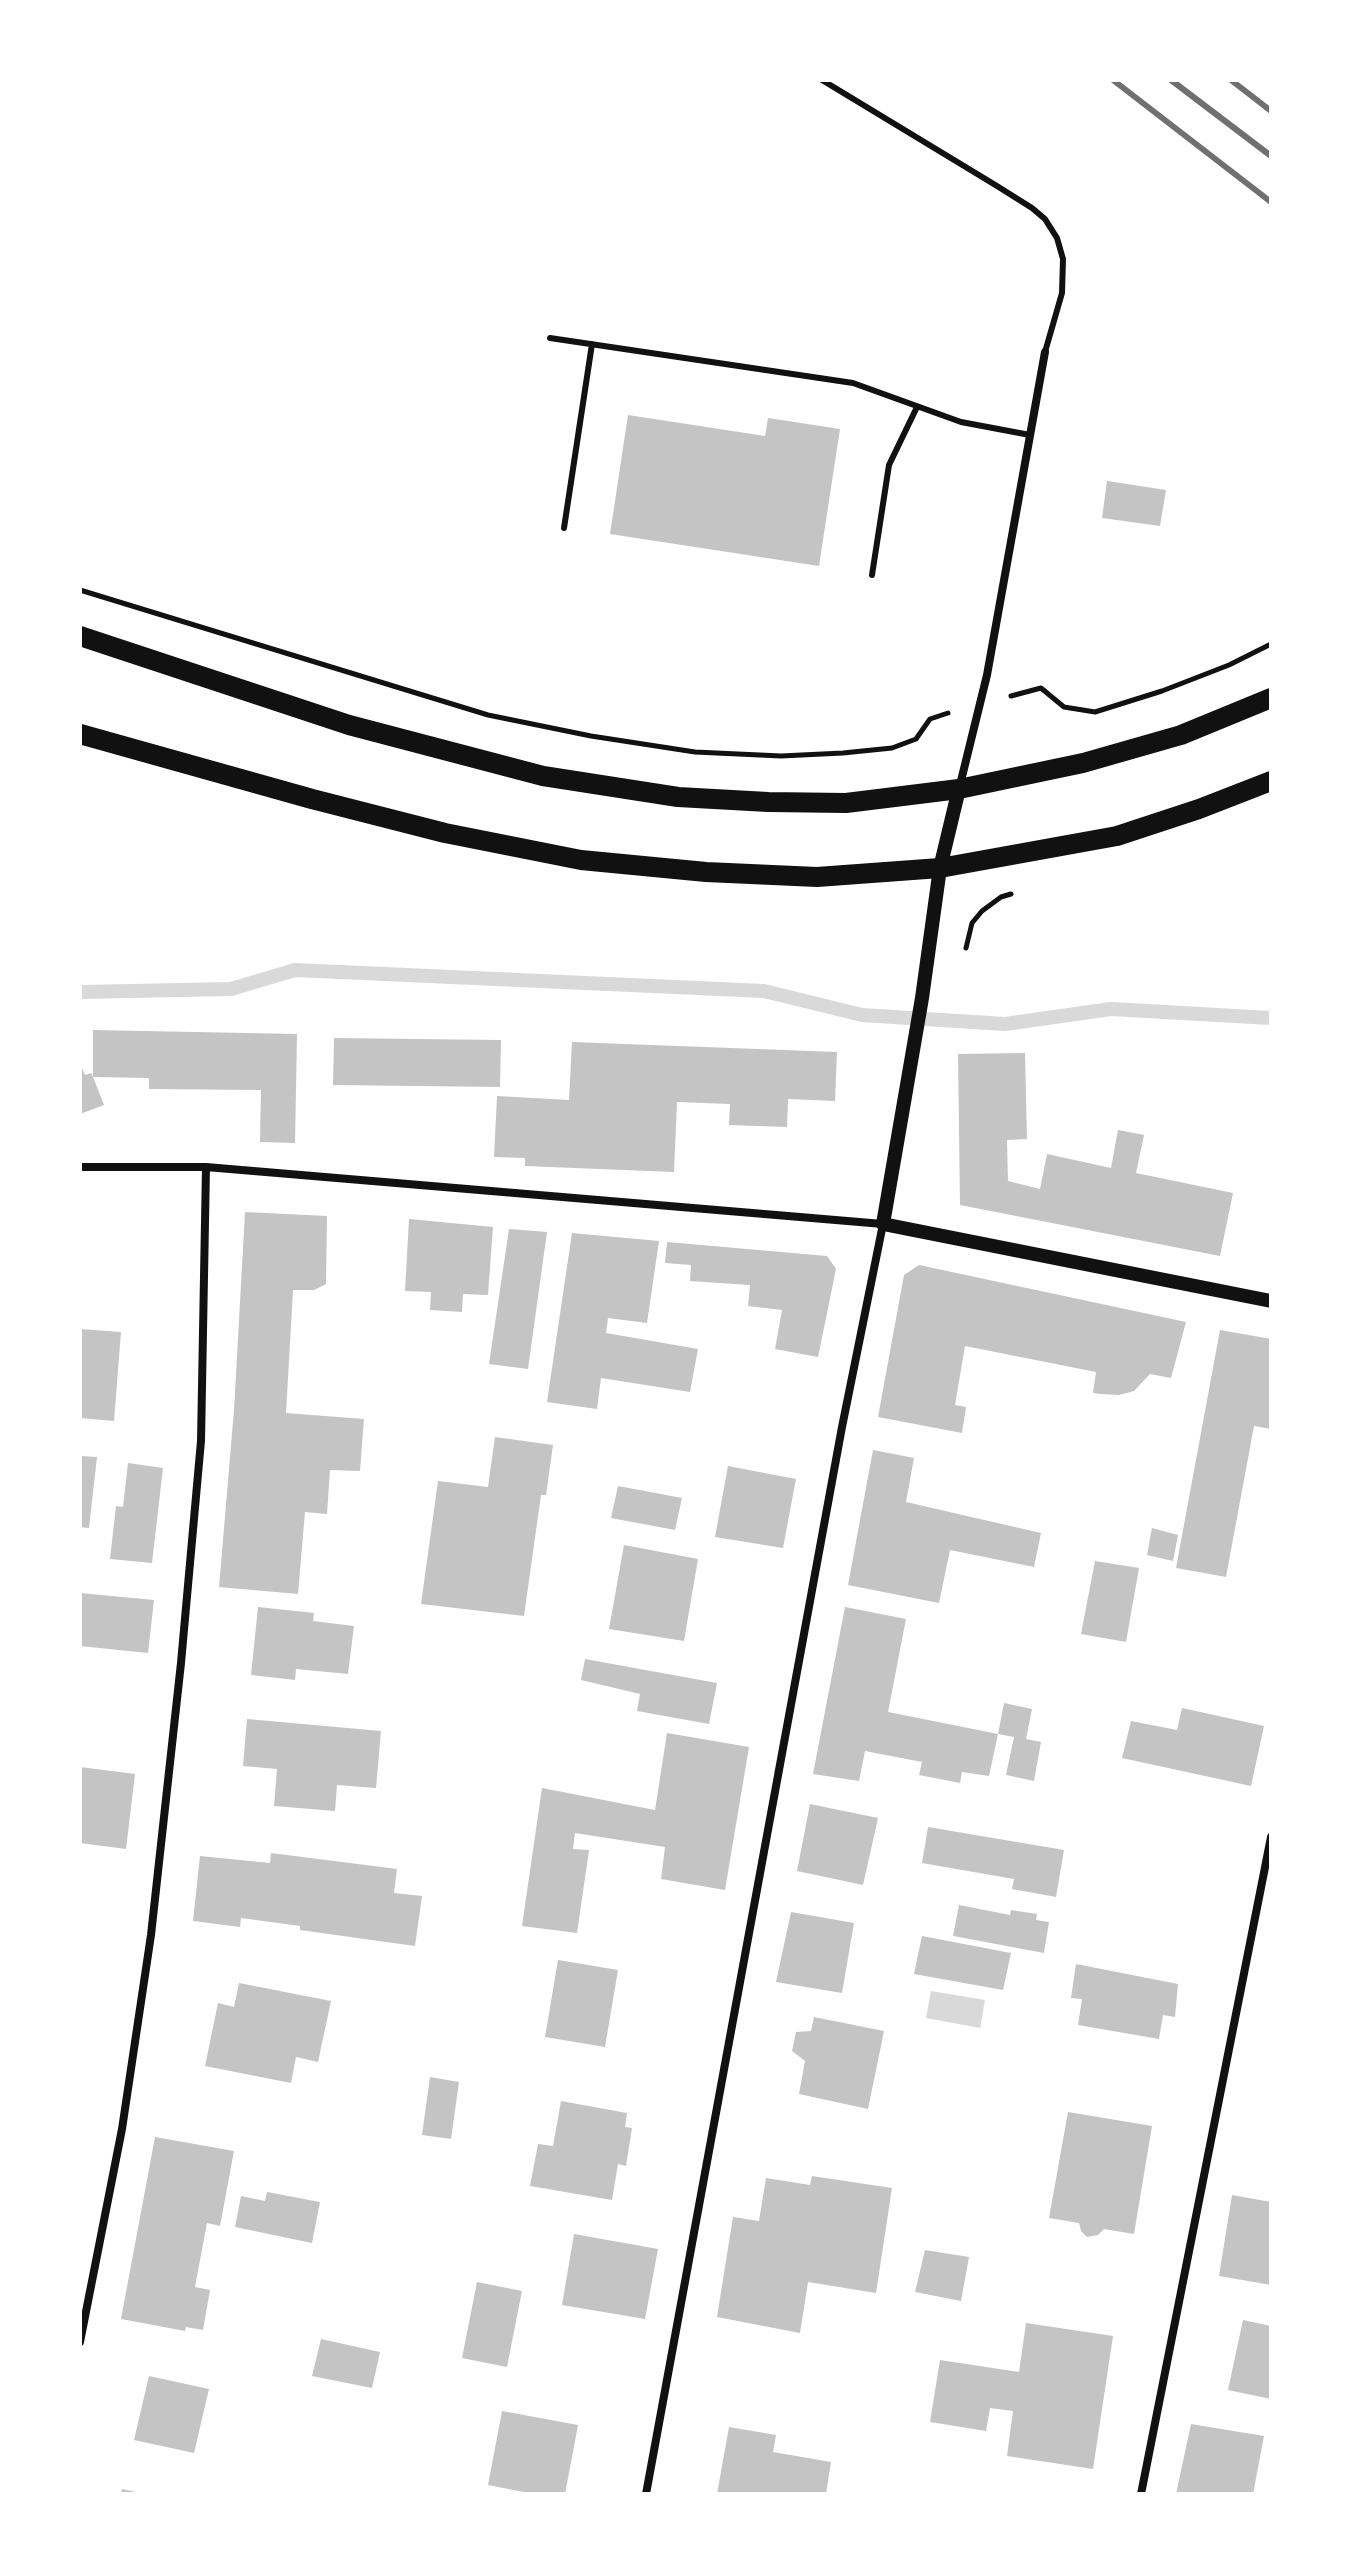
<!DOCTYPE html>
<style>
body{margin:0}
#map{position:relative;width:1351px;height:2574px;overflow:hidden;background:#fff;font-family:Barlow,sans-serif}
canvas{display:block}
.frame{position:absolute;inset:0;border:82px solid #fff;pointer-events:none}
</style>
<div id="map">
<canvas width="1351" height="2574"></canvas>
<div class="frame"></div>
</div>
<script>
const ctx = document.querySelector('canvas').getContext('2d');
ctx.lineJoin = 'round';
function paint(path, color) { ctx.fillStyle = color; ctx.fill(path, 'evenodd'); }
const poly = rows => new Path2D(rows.map(r => 'M' + r).join(''));
function strokePath(path, color, width, dash) { ctx.strokeStyle = color; ctx.lineWidth = width; ctx.lineCap = dash ? 'butt' : 'round'; ctx.setLineDash(dash || []); ctx.stroke(path); }
const water = poly([
 [931,1991,985,2000,980,2028,926,2018]
]);
const stream = poly([
 [80,992,231,989,295,970,764,991,862,1015,1005,1024,1111,1009,1271,1018]
]);
const building = poly([
 [628,415,765,436,768,418,840,429,819,566,610,534],
 [1107,481,1166,490,1160,526,1102,518],
 [93,1030,297,1034,295,1143,260,1142,261,1090,149,1089,149,1078,93,1077,104,1105,80,1114,80,1063,85,1075,91,1073,93,1077],
 [334,1038,501,1040,500,1087,333,1085],
 [572,1042,837,1052,835,1101,788,1099,787,1127,729,1125,730,1104,677,1102,674,1172,525,1166,525,1158,494,1157,497,1096,569,1100],
 [1025,1053,1027,1139,1007,1140,1008,1181,1040,1189,1047,1154,1111,1168,1118,1130,1144,1135,1136,1173,1233,1193,1220,1256,960,1205,958,1054],
 [245,1212,327,1216,326,1284,314,1290,293,1290,286,1413,364,1419,360,1471,330,1470,327,1514,305,1512,298,1594,219,1587,234,1410],
 [409,1219,493,1227,488,1295,463,1294,462,1312,430,1310,431,1292,405,1291],
 [509,1229,547,1232,528,1369,489,1364],
 [572,1233,659,1241,647,1323,608,1318,606,1333,698,1349,690,1392,601,1378,597,1409,547,1402],
 [667,1242,827,1256,836,1269,818,1357,775,1349,782,1310,748,1306,750,1285,690,1281,691,1265,665,1263],
 [919,1265,1186,1322,1171,1378,1150,1374,1134,1391,1119,1395,1100,1394,1093,1393,1096,1372,965,1346,955,1405,966,1407,962,1433,878,1417,904,1275],
 [80,1329,121,1332,114,1421,80,1418],
 [1220,1330,1271,1339,1271,1429,1254,1426,1226,1577,1176,1568],
 [495,1437,553,1445,546,1495,541,1495,524,1616,421,1604,438,1481,488,1487],
 [873,1450,914,1458,906,1502,1041,1533,1034,1567,950,1550,939,1603,848,1585],
 [80,1456,97,1457,89,1528,80,1527],
 [128,1463,163,1468,152,1563,110,1559,116,1506,123,1507],
 [728,1466,796,1479,783,1548,715,1537],
 [618,1486,682,1498,675,1530,611,1518],
 [1152,1528,1178,1535,1173,1561,1147,1555],
 [624,1545,698,1559,684,1641,609,1629],
 [1095,1561,1139,1568,1126,1642,1081,1634],
 [80,1593,154,1600,148,1653,80,1646],
 [258,1607,314,1613,313,1621,354,1626,348,1674,296,1669,295,1680,251,1675],
 [845,1607,906,1619,888,1712,998,1734,989,1776,962,1772,960,1783,919,1775,922,1762,865,1751,859,1781,813,1774],
 [585,1659,717,1683,709,1724,637,1711,640,1694,581,1680],
 [1004,1703,1032,1709,1026,1739,1041,1742,1034,1781,1006,1775,1014,1737,998,1734],
 [1182,1708,1264,1726,1251,1786,1122,1758,1131,1721,1177,1730],
 [247,1719,381,1731,376,1788,337,1785,335,1811,274,1806,277,1769,243,1766],
 [667,1733,749,1747,725,1890,661,1879,665,1847,575,1833,573,1849,589,1850,577,1933,522,1926,542,1788,655,1810],
 [80,1767,135,1774,126,1849,80,1843],
 [810,1804,878,1818,863,1885,797,1871],
 [928,1827,1064,1850,1056,1897,1012,1889,1014,1879,922,1863],
 [271,1853,397,1869,394,1893,422,1896,415,1946,300,1930,300,1926,241,1918,240,1927,193,1921,200,1856,270,1863],
 [959,1905,1010,1915,1011,1910,1037,1914,1036,1920,1049,1922,1044,1953,953,1936],
 [791,1912,854,1923,842,1993,776,1982],
 [922,1936,1011,1953,1003,1990,914,1974],
 [558,1960,618,1970,605,2047,545,2037],
 [1076,1964,1178,1984,1175,2017,1163,2015,1159,2039,1078,2025,1082,1999,1071,1998],
 [239,1983,331,2001,318,2062,296,2057,291,2083,205,2066,218,2003,234,2007],
 [814,2017,884,2031,868,2109,799,2094,805,2061,792,2051,796,2032,811,2031],
 [430,2077,459,2082,451,2139,422,2135],
 [561,2101,627,2113,625,2127,632,2128,626,2166,618,2164,612,2200,530,2186,538,2144,553,2146],
 [1068,2112,1152,2126,1134,2234,1104,2229,1098,2235,1087,2237,1081,2231,1079,2223,1049,2218],
 [155,2137,234,2151,220,2226,207,2223,195,2287,210,2290,203,2330,186,2327,185,2331,121,2319],
 [812,2176,892,2188,876,2293,808,2282,800,2333,717,2317,733,2217,759,2221,766,2178,810,2185],
 [267,2192,320,2202,312,2243,235,2227,241,2196,265,2201],
 [1232,2195,1271,2202,1271,2285,1219,2276],
 [574,2234,658,2249,645,2319,562,2305],
 [925,2250,969,2257,961,2301,915,2292],
 [477,2282,522,2291,507,2367,462,2358],
 [1243,2320,1271,2326,1271,2399,1228,2390],
 [1026,2323,1113,2336,1093,2469,1007,2456,1013,2411,990,2408,986,2431,930,2422,940,2360,1019,2372],
 [321,2339,380,2352,372,2388,312,2376],
 [149,2376,209,2389,194,2453,134,2440],
 [502,2411,578,2425,565,2494,534,2494,488,2485],
 [1191,2424,1264,2436,1253,2494,1176,2494],
 [729,2427,776,2435,773,2452,831,2462,826,2494,717,2494],
 [122,2489,141,2493,141,2494,121,2494]
]);
const path = poly([
 [80,590,488,715,591,736,695,752,781,756,843,753,892,748,916,739,930,719,948,713],
 [1011,696,1041,688,1064,707,1095,712,1162,691,1229,665,1271,644],
 [966,948,972,923,982,911,1001,897,1011,894]
]);
const service = poly([
 [822,80,997,186,1032,208,1045,219,1057,238,1063,259,1062,293,1045,352],
 [550,338,853,383,961,422,1030,435],
 [564,528,592,344],
 [872,575,889,465,917,407]
]);
const minor = poly([
 [959,789,987,675,1045,352],
 [83,1167,206,1167,883,1224,842,1427,646,2494],
 [80,2342,122,2129,151,1935,181,1663,201,1441,206,1167],
 [1141,2494,1271,1837]
]);
const tertiary = poly([
 [959,789,940,868,922,998,883,1224,1271,1301]
]);
const primary = poly([
 [80,636,349,725,543,776,678,797,768,802,846,803,959,789,1083,763,1181,735,1271,698],
 [80,734,312,799,445,833,581,860,706,872,817,877,940,868,1117,836,1199,809,1271,781]
]);
const rail = poly([
 [1113,80,1271,202],
 [1171,80,1271,156],
 [1231,80,1271,111]
]);
paint(water, '#d9d9d9');
strokePath(stream, '#d9d9d9', 14);
paint(building, '#c4c4c4');
strokePath(path, '#111', 5);
strokePath(service, '#111', 6);
strokePath(minor, '#111', 8);
strokePath(tertiary, '#111', 14);
strokePath(primary, '#111', 20);
strokePath(rail, '#707070', 6);
</script>
